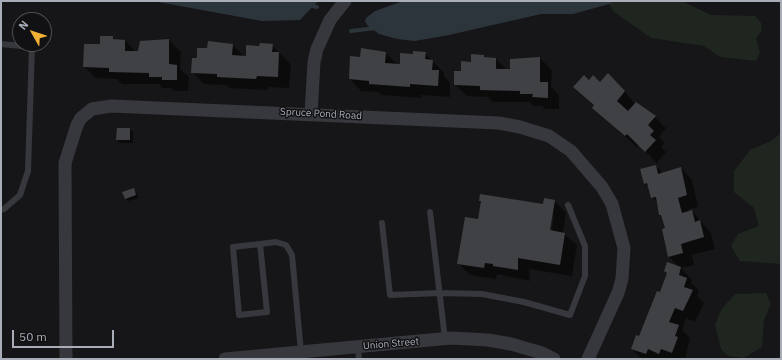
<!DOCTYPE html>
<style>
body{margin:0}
#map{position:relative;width:782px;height:360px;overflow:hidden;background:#161618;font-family:"IBM Plex Sans",sans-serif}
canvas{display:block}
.frame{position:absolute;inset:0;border:2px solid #a8adb8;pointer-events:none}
.north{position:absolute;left:12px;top:12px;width:40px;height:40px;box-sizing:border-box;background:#111113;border:1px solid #4d4f55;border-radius:50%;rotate:309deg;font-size:11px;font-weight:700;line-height:16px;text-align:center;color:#a8adb8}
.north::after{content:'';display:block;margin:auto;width:14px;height:18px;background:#f2b134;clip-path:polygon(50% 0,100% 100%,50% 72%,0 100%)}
.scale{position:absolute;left:12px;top:330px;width:102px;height:18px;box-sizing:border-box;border:2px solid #a8adb8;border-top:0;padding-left:5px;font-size:12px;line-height:14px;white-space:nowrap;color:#a8adb8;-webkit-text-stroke:3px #111113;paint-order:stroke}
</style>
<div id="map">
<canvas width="782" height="360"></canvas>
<div class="frame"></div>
<div class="north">N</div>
<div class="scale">50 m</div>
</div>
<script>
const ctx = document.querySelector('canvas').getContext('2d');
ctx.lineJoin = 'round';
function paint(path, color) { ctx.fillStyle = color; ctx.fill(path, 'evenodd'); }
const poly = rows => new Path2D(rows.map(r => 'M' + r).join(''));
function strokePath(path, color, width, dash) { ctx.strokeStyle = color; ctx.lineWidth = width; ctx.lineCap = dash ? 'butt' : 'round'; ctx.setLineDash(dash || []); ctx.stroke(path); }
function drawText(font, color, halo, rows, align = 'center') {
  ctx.font = font + ' "IBM Plex Sans",sans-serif'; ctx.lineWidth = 3; ctx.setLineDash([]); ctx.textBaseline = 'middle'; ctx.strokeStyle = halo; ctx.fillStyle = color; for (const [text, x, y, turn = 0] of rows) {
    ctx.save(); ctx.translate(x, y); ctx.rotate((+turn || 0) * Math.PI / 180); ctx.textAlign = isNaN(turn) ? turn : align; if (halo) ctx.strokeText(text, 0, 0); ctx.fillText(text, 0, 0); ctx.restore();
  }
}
const green = poly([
 [615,1,682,1,711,15,755,16,761,23,762,31,756,38,760,52,756,61,720,57,704,46,651,38,613,11,609,4],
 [781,133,781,264,740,261,731,246,738,234,759,226,754,208,734,192,734,171,750,150,771,141],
 [766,293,771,304,764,320,762,347,744,358,728,356,721,349,715,325,721,310,735,294]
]);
const water = poly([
 [153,1,318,1,300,20,262,21],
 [403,1,615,1,609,4,573,14,541,14,449,35,415,41,397,39,379,34,367,25,365,21,366,18,375,11]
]);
const shadow = poly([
 [113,37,116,40,125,40,136,52,169,40,181,52,180,69,189,77,188,91,174,91,171,88,162,88,159,84,122,84,117,79,96,78,84,67,101,45],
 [209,42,233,45,244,57,247,57,260,47,272,45,291,65,289,88,268,87,268,90,229,88,227,85,204,84,192,72,198,59,208,49],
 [386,53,398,65,401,65,414,55,425,53,444,73,444,76,450,83,450,97,421,95,421,98,382,95,378,92,361,91,350,79,361,58],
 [484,56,486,59,496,59,507,70,540,58,552,70,551,87,559,95,559,109,545,109,542,106,533,106,530,102,493,102,488,97,467,96,455,85,461,72],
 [589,81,617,82,635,104,655,117,666,128,659,137,665,143,661,147,666,152,657,163,639,145,637,147,605,119,593,108,595,106,575,87],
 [130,129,133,132,133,143,120,143,117,140],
 [656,166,663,173,681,168,692,180,698,207,689,209,689,212,692,211,711,233,715,249,692,255,694,265,681,268,692,280,691,283,699,290,697,296,704,303,695,322,686,318,682,330,690,338,685,359,642,359,632,349,660,293,668,274,665,271,680,268,669,257,663,230,666,229,663,218,660,215,658,203,652,197,650,188,645,184],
 [134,189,139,198,128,201,125,198],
 [480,201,543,205,555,201,566,213,563,233,577,245,572,276,529,269,530,281,497,274,496,279,470,275,458,263,479,221,482,203],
 [552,215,554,215,551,235,549,235]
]);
const stream = poly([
 [308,5,317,7],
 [351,31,376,28]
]);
const building = poly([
 [100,36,113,36,113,39,125,40,125,51,138,51,140,41,169,39,169,64,177,65,177,80,162,80,162,77,149,77,149,73,109,72,109,68,83,67,84,44,100,44],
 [208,41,233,44,232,55,246,56,246,45,259,46,260,43,273,44,272,52,279,52,278,77,257,76,256,79,217,77,217,74,191,73,192,58,197,58,197,48,207,48],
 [361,48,386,52,385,63,400,64,400,53,413,54,413,51,426,52,425,59,433,60,432,70,439,70,438,86,410,84,410,87,369,84,369,81,349,79,350,56,360,57],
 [471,54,484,55,484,57,496,58,496,69,510,69,510,59,540,57,540,82,548,82,548,98,532,97,533,94,520,94,520,91,480,90,480,86,454,85,454,71,461,71,461,61,471,62],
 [608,73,625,91,617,101,628,111,636,102,656,116,648,125,654,131,650,135,656,140,645,152,627,134,625,136,592,108,594,105,573,87,584,75,589,80,593,75,600,82],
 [117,128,130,128,130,140,116,140],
 [656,165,658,174,681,167,687,195,678,198,682,213,692,210,695,222,700,220,704,237,681,244,683,253,668,257,662,229,665,228,661,215,659,215,656,197,651,198,647,183,644,184,640,169],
 [134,188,136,195,125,199,122,192],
 [480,194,543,204,544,198,555,200,550,230,565,233,560,265,518,258,518,270,493,266,493,264,485,263,484,268,457,264,465,217,478,219,481,201,479,201],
 [667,262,681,267,679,275,687,278,684,287,693,290,683,311,675,308,669,322,679,325,675,336,678,337,672,353,661,349,659,354,648,349,646,354,631,349,636,335,639,336,657,291,660,292,667,273,664,271]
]);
const service = poly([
 [1,44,32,47,28,171,20,195,4,209,1,210],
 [430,212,445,339],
 [382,223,390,295,440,293,482,294,524,302,570,315,585,276,585,246,568,205],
 [260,244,267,312,239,315,233,247,260,244,276,242,286,245,292,255,301,352],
 [358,347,359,359]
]);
const minor = poly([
 [311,114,314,62,317,49,330,20,345,1],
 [66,359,65,163,77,125,81,118,92,109,111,106,499,123,520,127,549,136,571,151,602,187,612,204,624,248,622,279,618,293,588,359],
 [225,359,451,338,488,340,511,344,542,353,554,359]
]);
const streetNames = [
 ["Spruce Pond Road",321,114,3],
 ["Union Street",391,344,-5]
];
paint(green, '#1e261f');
paint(water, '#2c353c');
paint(shadow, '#0007');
strokePath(stream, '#2c353c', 4);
paint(building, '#404145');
strokePath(service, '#37383d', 6);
strokePath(minor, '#37383d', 13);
drawText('10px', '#a8adb8', '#111113', streetNames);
</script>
